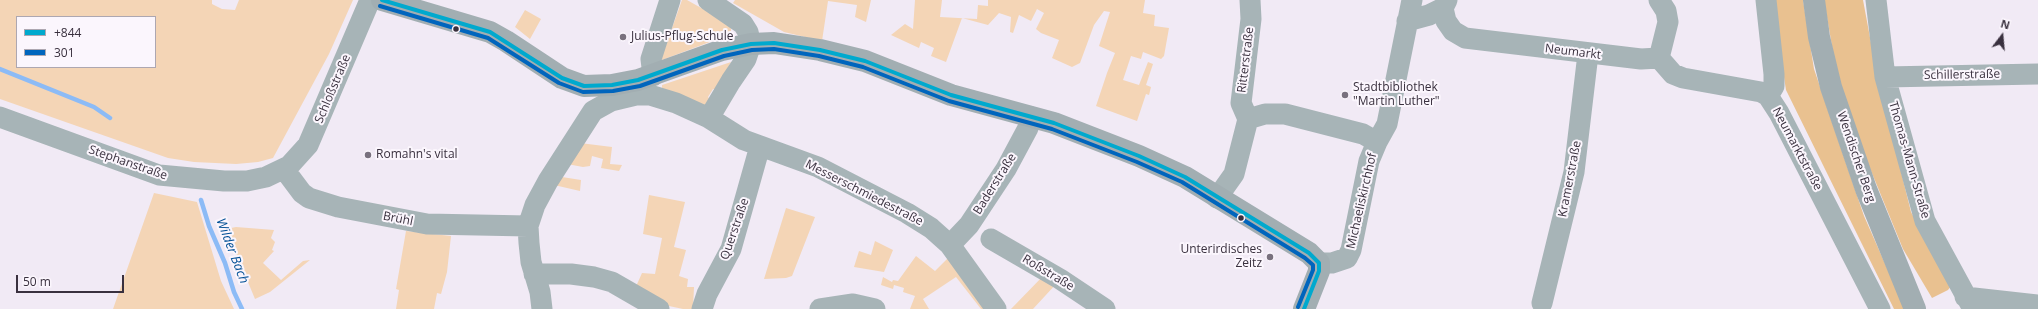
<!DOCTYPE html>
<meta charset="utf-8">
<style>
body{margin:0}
#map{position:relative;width:2038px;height:309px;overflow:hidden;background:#f1eaf5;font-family:"Open Sans",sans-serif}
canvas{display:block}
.legend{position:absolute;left:16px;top:16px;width:140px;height:52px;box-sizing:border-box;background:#fbf6fd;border:1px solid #ada7b1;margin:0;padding:5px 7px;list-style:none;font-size:12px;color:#39303e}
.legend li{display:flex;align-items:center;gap:8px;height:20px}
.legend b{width:20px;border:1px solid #ada7b1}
.north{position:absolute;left:1982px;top:16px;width:40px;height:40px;-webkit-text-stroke:3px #fbf6fd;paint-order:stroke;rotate:16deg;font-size:11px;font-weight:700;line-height:16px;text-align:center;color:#39303e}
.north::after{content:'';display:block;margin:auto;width:14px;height:18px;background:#39303e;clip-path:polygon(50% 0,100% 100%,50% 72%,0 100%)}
.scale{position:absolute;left:16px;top:275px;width:108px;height:18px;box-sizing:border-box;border:2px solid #39303e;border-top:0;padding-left:5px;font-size:12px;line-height:14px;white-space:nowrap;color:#39303e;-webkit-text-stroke:3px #fbf6fd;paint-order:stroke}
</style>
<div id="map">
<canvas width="2038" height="309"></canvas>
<ul class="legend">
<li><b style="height:5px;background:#00a9ce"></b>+844</li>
<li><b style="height:5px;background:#0065bd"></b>301</li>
</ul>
<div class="north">N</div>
<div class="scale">50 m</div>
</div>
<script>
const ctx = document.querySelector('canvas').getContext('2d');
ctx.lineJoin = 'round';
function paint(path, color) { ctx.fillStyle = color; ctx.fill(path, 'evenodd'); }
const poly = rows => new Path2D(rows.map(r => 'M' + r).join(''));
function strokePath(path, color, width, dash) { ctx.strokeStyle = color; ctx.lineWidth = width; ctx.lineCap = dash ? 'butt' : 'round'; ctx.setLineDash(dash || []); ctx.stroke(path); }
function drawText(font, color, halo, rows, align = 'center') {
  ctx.font = font + ' "Open Sans",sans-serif'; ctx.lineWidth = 4; ctx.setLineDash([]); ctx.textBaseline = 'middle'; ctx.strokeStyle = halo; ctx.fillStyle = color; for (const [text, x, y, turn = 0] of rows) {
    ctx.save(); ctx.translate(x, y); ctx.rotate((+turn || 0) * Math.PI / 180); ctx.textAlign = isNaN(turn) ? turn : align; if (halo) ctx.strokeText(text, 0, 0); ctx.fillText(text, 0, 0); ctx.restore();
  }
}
const green = poly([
 [0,0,212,0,212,4,222,9,235,10,239,0,353,0,329,54,273,158,258,162,236,164,194,162,168,158,0,99],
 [17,17,155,17,155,67,17,67],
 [682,0,687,0,703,9,731,27,731,34,662,60,661,59],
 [735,0,871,0,866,22,855,17,857,5,828,1,822,41,784,32,733,3],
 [915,0,942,0,940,17,977,19,978,5,988,6,988,0,1145,0,1143,13,1155,15,1154,26,1169,28,1164,56,1161,59,1143,52,1141,59,1131,56,1123,80,1139,85,1148,62,1153,64,1146,85,1151,87,1149,95,1146,94,1137,121,1096,106,1107,73,1115,53,1099,46,1110,12,1104,11,1094,25,1080,63,1072,67,1052,58,1059,40,1041,33,1036,29,1044,13,1037,9,1031,21,1019,15,1013,33,1010,32,1011,17,999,13,988,25,962,18,946,62,931,56,934,48,921,42,919,48,891,35,905,24,913,29],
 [525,10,541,19,530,39,515,27],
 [731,62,717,89,713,89,708,97,711,101,709,107,662,90,662,85],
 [580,143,612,147,610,164,622,165,619,171,601,168,603,159,592,156,590,166,583,167,567,164],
 [562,177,581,180,580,191,554,185],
 [154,193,197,202,221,281,234,309,113,309],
 [649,195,685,202,674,247,686,250,679,276,688,279,687,287,694,287,693,309,683,309,655,303,634,291,642,273,655,274,662,238,643,234],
 [786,208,815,217,792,276,786,278,764,279],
 [236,227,274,230,271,238,275,242,272,250,274,251,263,263,281,280,303,261,310,260,270,292,255,299,226,229],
 [406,231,451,236,447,272,441,294,437,293,434,309,396,309,399,290,396,289],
 [875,241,893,250,884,272,854,267,859,251,871,255],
 [916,256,935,271,949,257,986,309,981,309,956,277,923,299,929,309,910,309,915,296,903,292,904,288,894,285,893,289,881,285,883,277,892,282,893,280,898,281],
 [1044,275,1057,283,1033,309,1011,309]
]);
const forest = poly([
 [1772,0,1803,0,1814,69,1864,216,1905,309,1894,309,1786,90],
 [1824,0,1863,0,1877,75,1911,212,1951,286,1948,290,1932,298,1903,249,1849,117,1836,69]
]);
const stream = poly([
 [0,69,94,107,110,118],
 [201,200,209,226,225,263,234,292,242,309]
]);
const minor = poly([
 [708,0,743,24,748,32,751,44,746,59,731,81,709,118],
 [1766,0,1774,74,1774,86,1768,96],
 [1876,0,1885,77,1925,221,1973,309],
 [1443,8,1446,21,1453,31,1465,38,1641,59,1659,58],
 [1407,21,1429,15,1443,8,1447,0],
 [1659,58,1673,74,1683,78,1761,92,1768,96,1779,113,1880,309],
 [1659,58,1668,22,1666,11,1659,0],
 [653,76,651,59,670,0],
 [1885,77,2038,74],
 [0,117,159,175,224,181,247,181,266,177,289,166,308,145,370,0],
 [1248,119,1241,103,1251,19,1250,0],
 [1377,142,1387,124,1412,0],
 [284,169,302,193,309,198,338,207,427,224,528,226],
 [1217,198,1234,174,1248,119,1265,114,1285,114,1363,134,1377,142,1369,161,1351,250,1347,258,1332,263,1319,263],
 [991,239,1060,279,1105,309],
 [950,245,969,225,1006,169,1028,128,1031,117],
 [534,274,571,274,594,277,612,282,659,309],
 [1965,297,2038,305],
 [1542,303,1574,172,1588,54],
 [542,309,540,292,531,262,529,243,528,226,535,205,548,181,593,111,611,101,636,95,650,95,676,103,709,118,744,140,818,167,907,213,931,228,950,245,996,309],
 [702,309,707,294,731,249,760,146],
 [820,309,853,304,875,309]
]);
const major = poly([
 [382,0,490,32,506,41,562,78,584,86,612,85,638,80,722,50,751,44,774,43,820,50,865,61,951,95,1054,123,1139,156,1185,177,1309,253,1319,263,1319,271,1304,309],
 [1814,0,1819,37,1831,87,1866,189,1915,309]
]);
const bus1 = poly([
 [382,0,490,32,562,78,584,86,612,85,638,80,722,50,751,44,774,43,820,50,865,61,951,95,1054,123,1139,156,1185,177,1309,253,1319,263,1319,271,1304,309]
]);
const bus2 = poly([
 [380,6,488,38,559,83,583,92,613,91,640,86,724,56,752,50,774,49,819,56,863,67,949,101,1052,129,1137,162,1182,182,1305,258,1313,265,1313,270,1298,307]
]);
const markers = [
 [456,29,3.5,"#39303e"],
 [623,37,4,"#79717e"],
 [1345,95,4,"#79717e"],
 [368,155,4,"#79717e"],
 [1241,218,3.5,"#39303e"],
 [1270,257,4,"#79717e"]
];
const poiNames = [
 ["Julius-Pflug-Schule",631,37],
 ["Stadtbibliothek",1353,88],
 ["\"Martin Luther\"",1353,102],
 ["Romahn's vital",376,155],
 ["Unterirdisches",1262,250,"right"],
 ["Zeitz",1262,264,"right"]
];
const streetNames = [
 ["Neumarkt",1573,52,7],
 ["Ritterstraße",1246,60,-83],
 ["Schillerstraße",1962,75,-1],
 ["Schloßstraße",333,89,-67],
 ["Neumarktstraße",1797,149,62],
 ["Wendischer Berg",1856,157,71],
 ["Thomas-Mann-Straße",1909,160,74],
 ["Stephanstraße",128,163,19],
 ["Kramerstraße",1570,179,-79],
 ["Baderstraße",995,184,-58],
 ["Messerschmiedestraße",864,193,27],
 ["Michaeliskirchhof",1362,201,-77],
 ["Brühl",398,219,11],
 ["Querstraße",735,229,-71],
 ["Roßstraße",1048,273,31]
];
const waterNames = [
 ["Wilder Bach",232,251,69]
];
paint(green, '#f4d5b6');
paint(forest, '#e9c190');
strokePath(stream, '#8cbbf6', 4.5);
strokePath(minor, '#a7b4b7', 21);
strokePath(major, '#a2aeb2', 22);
strokePath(bus1, '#00a9ce', 4);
strokePath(bus2, '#0065bd', 4);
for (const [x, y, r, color] of markers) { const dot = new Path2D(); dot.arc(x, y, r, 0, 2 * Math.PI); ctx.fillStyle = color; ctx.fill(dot); strokePath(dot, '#fbf6fd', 1.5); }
drawText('12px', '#39303e', '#fbf6fd', poiNames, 'left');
drawText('12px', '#39303e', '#fbf6fd', streetNames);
drawText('italic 13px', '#004f95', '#fbf6fd', waterNames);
</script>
